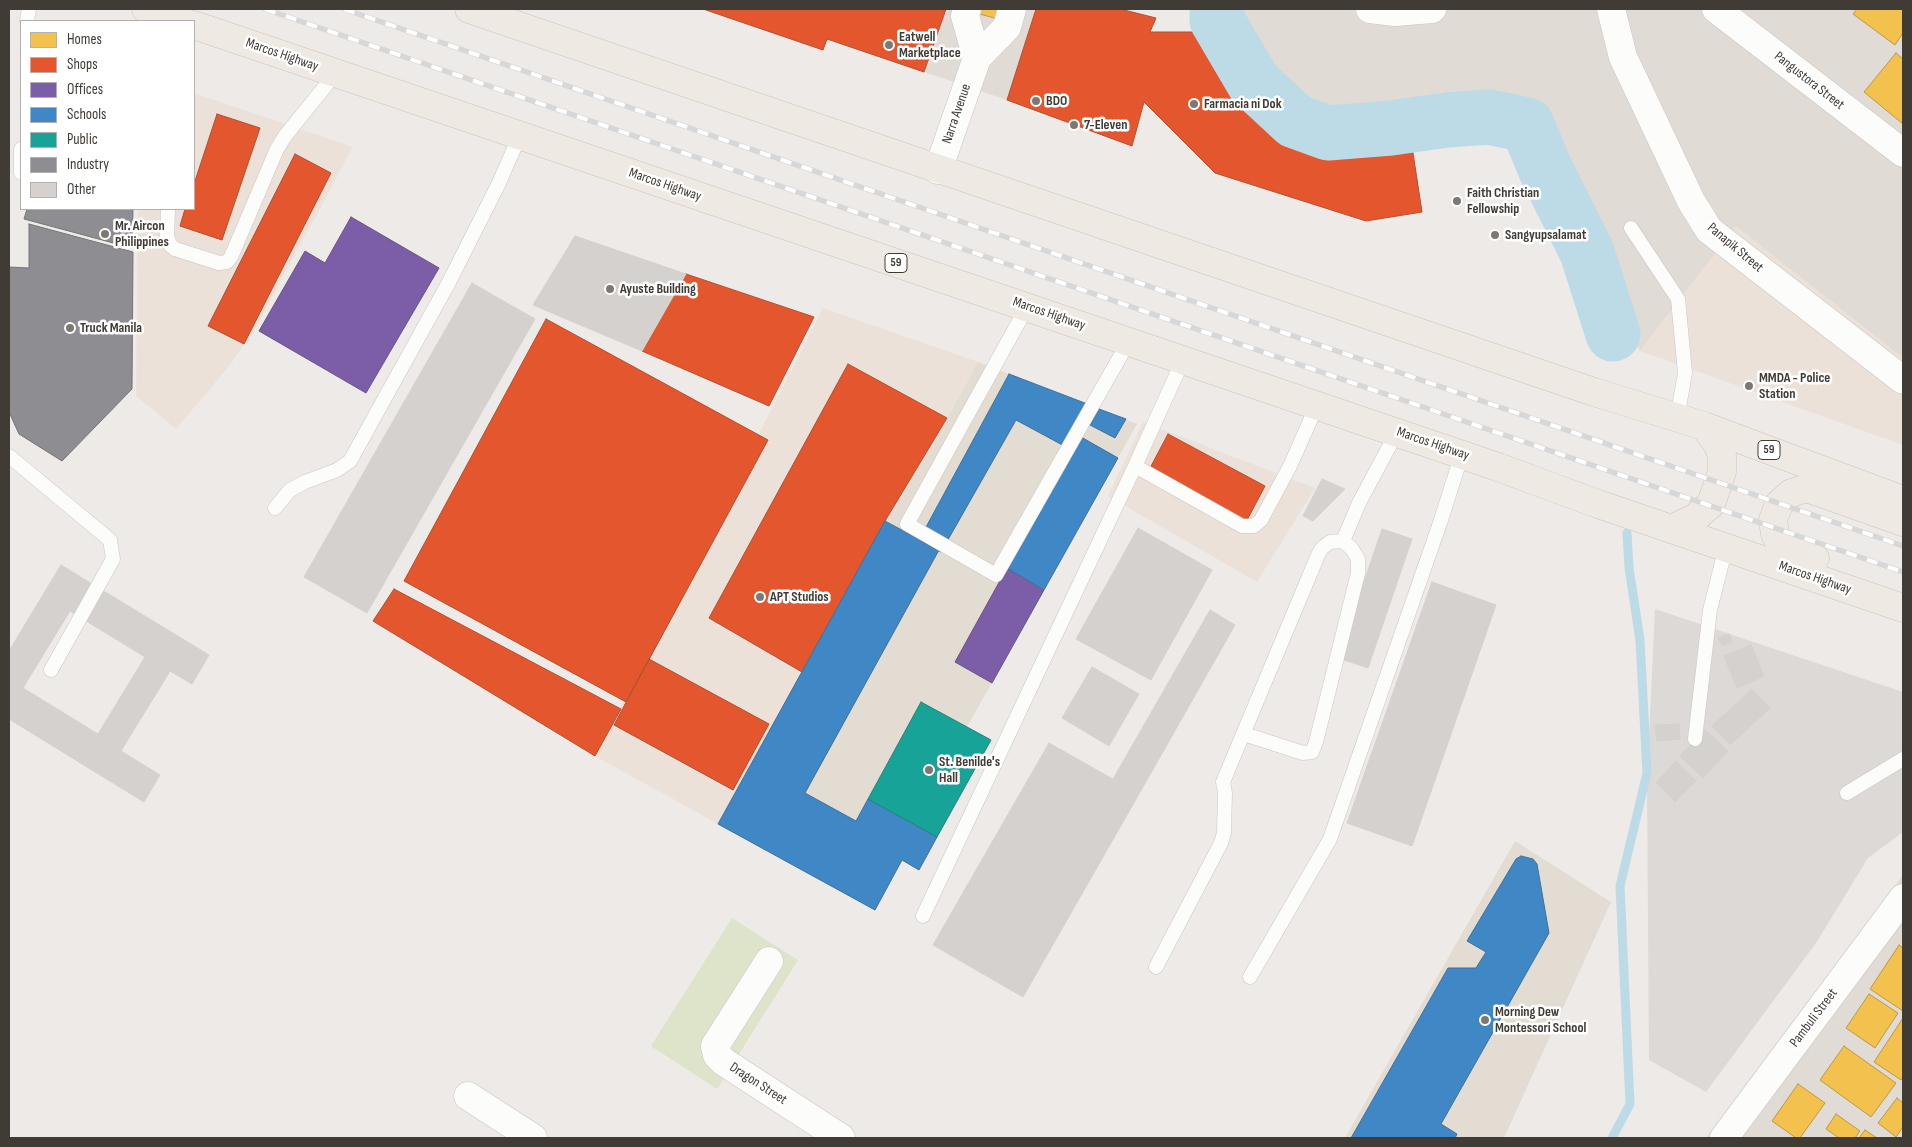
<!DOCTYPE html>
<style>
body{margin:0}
#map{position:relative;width:1912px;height:1147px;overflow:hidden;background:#edeae7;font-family:"Sofia Sans Condensed",sans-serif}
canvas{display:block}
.frame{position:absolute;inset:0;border:10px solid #413b35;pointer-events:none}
.legend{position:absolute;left:20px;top:20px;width:175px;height:190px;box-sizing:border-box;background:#fff;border:1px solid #b3b1ae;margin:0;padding:6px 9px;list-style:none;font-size:15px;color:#413b35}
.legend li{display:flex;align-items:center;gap:10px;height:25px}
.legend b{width:25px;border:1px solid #b3b1ae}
</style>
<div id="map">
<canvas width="1912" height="1147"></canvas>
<div class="frame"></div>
<ul class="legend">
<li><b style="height:14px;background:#f2c14e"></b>Homes</li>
<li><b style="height:14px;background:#e4572e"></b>Shops</li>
<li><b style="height:14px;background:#7b5ea7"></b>Offices</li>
<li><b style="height:14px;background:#3f88c5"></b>Schools</li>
<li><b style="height:14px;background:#17a398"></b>Public</li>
<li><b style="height:14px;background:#8d8d92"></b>Industry</li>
<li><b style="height:14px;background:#d5d1ce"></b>Other</li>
</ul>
</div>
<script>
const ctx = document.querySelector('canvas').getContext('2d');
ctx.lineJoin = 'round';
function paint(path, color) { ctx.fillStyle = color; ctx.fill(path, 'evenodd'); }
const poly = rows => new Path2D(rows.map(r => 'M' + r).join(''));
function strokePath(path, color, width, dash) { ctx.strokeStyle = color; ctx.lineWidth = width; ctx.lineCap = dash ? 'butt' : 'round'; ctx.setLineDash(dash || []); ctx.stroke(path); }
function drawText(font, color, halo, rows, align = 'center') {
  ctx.font = font + ' "Sofia Sans Condensed",sans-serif'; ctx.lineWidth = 5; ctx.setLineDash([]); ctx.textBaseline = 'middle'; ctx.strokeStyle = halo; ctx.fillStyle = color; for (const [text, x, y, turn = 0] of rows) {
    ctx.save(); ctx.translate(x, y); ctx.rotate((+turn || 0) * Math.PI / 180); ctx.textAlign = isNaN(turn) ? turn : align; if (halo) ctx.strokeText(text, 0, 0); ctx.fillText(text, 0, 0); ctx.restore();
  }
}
const residential = poly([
 [946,9,1036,9,1007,100,924,72],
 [1231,9,1903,9,1903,358,1736,227,1640,351,1532,121,1493,112,1373,118,1335,118,1310,110,1288,101,1266,88,1244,57],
 [1903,875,1903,1138,1706,1138]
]);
const commercial = poly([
 [194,93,353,147,256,327,230,365,176,429,136,396,138,209,194,209],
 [1736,226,1903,358,1903,445,1640,351],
 [823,308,978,362,718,824,595,756],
 [1143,422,1315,488,1257,582,1108,496]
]);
const education = poly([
 [978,362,1137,424,967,727,991,740,919,870,902,860,875,910,718,824,885,521,947,418],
 [1515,841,1611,902,1504,1138,1345,1138]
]);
const green = poly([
 [732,918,798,960,717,1089,651,1046]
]);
const parking = poly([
 [1655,609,1903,692,1903,832,1868,858,1816,943,1706,1092,1649,1060,1647,780]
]);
const homes = poly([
 [977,9,1001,9,998,19,976,13,977,9],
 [1857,9,1903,9,1903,33,1895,45,1853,14,1857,9],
 [1896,53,1903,59,1903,124,1864,92,1896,53],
 [1899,945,1903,948,1903,1011,1870,989,1899,945],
 [1869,994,1898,1013,1875,1048,1846,1028,1869,994],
 [1903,1018,1903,1077,1901,1080,1874,1062,1903,1018],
 [1844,1046,1896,1083,1871,1117,1820,1080,1844,1046],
 [1798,1084,1825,1103,1800,1138,1796,1138,1772,1121,1798,1084],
 [1897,1098,1903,1103,1903,1127,1896,1137,1878,1123,1897,1098],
 [1836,1114,1860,1131,1855,1138,1839,1138,1826,1129,1836,1114],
 [1865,1130,1877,1138,1859,1138,1865,1130]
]);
const shops = poly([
 [703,9,946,9,924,72,827,39,823,50,703,9],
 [1036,9,1120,9,1156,18,1150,32,1206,32,1221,68,1246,83,1291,130,1311,141,1332,145,1411,140,1422,212,1366,221,1215,173,1144,102,1132,146,1007,100,1036,9],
 [217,114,260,128,222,240,180,226,185,209,194,209,194,184,217,114],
 [295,154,331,173,244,344,208,326,295,154],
 [686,274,814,317,769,406,642,351,686,274],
 [546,319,768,440,626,702,404,581,546,319],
 [848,364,947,418,885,521,802,672,709,618,848,364],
 [1168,434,1265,486,1246,522,1149,470,1168,434],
 [394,589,621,709,595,756,373,621,394,589],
 [649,659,769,724,733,790,614,725,649,659]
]);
const offices = poly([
 [351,217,439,268,366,393,259,331,305,251,325,263,351,217],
 [1007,568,1044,590,992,683,955,662,1007,568]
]);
const schools = poly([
 [1009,374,1090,405,1068,448,1016,420,941,552,919,540,1009,374],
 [1099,409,1126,419,1115,438,1090,425,1099,409],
 [1081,437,1118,458,1044,590,1007,568,1081,437],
 [885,521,939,550,805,793,856,821,868,799,937,837,919,870,902,860,875,910,718,824,885,521],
 [1521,856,1533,859,1537,864,1549,933,1441,1124,1457,1134,1455,1138,1351,1138,1448,968,1476,968,1486,952,1467,941,1516,859,1521,856]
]);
const public = poly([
 [921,702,991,740,937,837,868,799,921,702]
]);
const industry = poly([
 [27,209,133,209,132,248,24,219,27,209],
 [29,224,133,252,132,389,62,461,19,434,9,412,9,267,29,268,29,224]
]);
const stream = poly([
 [1612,1138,1630,1104,1620,886,1647,773,1640,640,1629,568,1627,533]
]);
const river = poly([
 [1217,9,1217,20,1254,83,1295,121,1328,133,1391,128,1447,120,1489,117,1527,125,1545,168,1587,252,1613,334]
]);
const building = poly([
 [575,236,686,274,642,351,533,305,575,236],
 [472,283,535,319,367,613,304,577,472,283],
 [1322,479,1345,489,1313,521,1303,516,1322,479],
 [1138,528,1212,570,1151,680,1076,639,1138,528],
 [1382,529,1412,539,1368,668,1338,658,1382,529],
 [61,565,209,655,192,684,170,671,121,751,160,775,144,802,9,719,9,651,61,565],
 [70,611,145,657,98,734,23,688,70,611],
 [1432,582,1496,605,1412,846,1347,823,1432,582],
 [1210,610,1235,625,1139,794,1113,779,1210,610],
 [1729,634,1732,642,1722,646,1718,638,1729,634],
 [1751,645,1764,676,1737,688,1724,656,1751,645],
 [1092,667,1139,694,1109,746,1062,718,1092,667],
 [1752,689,1770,708,1730,745,1712,726,1752,689],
 [1679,724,1680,739,1657,741,1655,725,1679,724],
 [1705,730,1728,751,1703,778,1680,756,1705,730],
 [1049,743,1139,794,1023,997,933,945,1049,743],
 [1676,761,1696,781,1675,802,1656,783,1676,761]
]);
const lane = poly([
 [27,21,29,9],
 [21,173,21,149],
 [168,209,167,236,170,245,175,249,219,263,227,262,231,257,277,149,285,136,336,73],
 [1631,228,1678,299,1685,373,1677,419],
 [1027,307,907,524,996,575,1129,341],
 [1183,360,1135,466,1242,526,1254,526,1261,520,1290,466,1317,405],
 [9,456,110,540,113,559,51,670],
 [275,508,290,490,305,482,337,470,350,461,448,284,499,183,520,135],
 [1343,541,1359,503,1397,432],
 [1695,739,1710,610,1726,547],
 [1847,793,1903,759],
 [923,916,1135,466],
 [1156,967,1221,843,1224,833,1225,793,1223,782,1318,555,1322,548,1330,542,1343,541,1352,549,1358,559,1358,573,1316,742,1312,752,1303,753,1244,734],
 [1250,977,1330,839,1440,523,1462,454]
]);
const street = poly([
 [967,9,965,16,977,58],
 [1370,9,1395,12,1432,9],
 [1611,9,1623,57,1691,201,1709,230,1903,380],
 [1716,9,1903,153],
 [938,170,977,58,1007,27,1012,9],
 [769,961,715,1046,717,1055,724,1062,841,1138],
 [468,1096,533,1138],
 [1724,1138,1903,898]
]);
const primary = poly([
 [146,9,183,21],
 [469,9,1594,392,1704,426,1903,500],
 [194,25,1498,467,1598,504,1903,608],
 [1671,529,1695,518,1711,504,1722,472,1722,456,1718,445,1704,426],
 [1815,558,1782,547,1775,534,1773,520,1779,504,1791,493,1807,488,1903,522]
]);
const rail = poly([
 [265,9,1903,572],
 [344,9,1903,546]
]);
const markers = [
 [889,45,5,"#7d7873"],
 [1036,101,5,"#7d7873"],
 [1194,104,5,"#7d7873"],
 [1074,125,5,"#7d7873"],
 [1457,201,5,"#7d7873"],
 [105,234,5,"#7d7873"],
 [1495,235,5,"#7d7873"],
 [610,289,5,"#7d7873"],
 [70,328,5,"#7d7873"],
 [1749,386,5,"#7d7873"],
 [760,597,5,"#7d7873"],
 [929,770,5,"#7d7873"],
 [1485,1020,5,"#7d7873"]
];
const shields = [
 [896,263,22],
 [1769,450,22]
];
const shieldNames = [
 ["59",896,263],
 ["59",1769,450]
];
const poiNames = [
 ["Eatwell",899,37],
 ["Marketplace",899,53],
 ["BDO",1046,101],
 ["Farmacia ni Dok",1204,104],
 ["7-Eleven",1084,125],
 ["Faith Christian",1467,193],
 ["Fellowship",1467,209],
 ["Mr. Aircon",115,226],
 ["Philippines",115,242],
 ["Sangyupsalamat",1505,235],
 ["Ayuste Building",620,289],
 ["Truck Manila",80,328],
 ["MMDA - Police",1759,378],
 ["Station",1759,394],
 ["APT Studios",770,597],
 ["St. Benilde's",939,762],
 ["Hall",939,778],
 ["Morning Dew",1495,1012],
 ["Montessori School",1495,1028]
];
const streetNames = [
 ["Marcos Highway",282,55,19],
 ["Pangustora Street",1809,81,38],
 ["Narra Avenue",957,114,-71],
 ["Marcos Highway",665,185,19],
 ["Panapik Street",1735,248,40],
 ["Marcos Highway",1049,314,19],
 ["Marcos Highway",1433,444,19],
 ["Marcos Highway",1815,578,19],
 ["Pambuli Street",1814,1018,-53],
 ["Dragon Street",758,1084,33]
];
paint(residential, '#e1dbd5');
paint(commercial, '#ece1d8');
paint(education, '#e3dcd3');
paint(green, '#dde4c9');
paint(parking, '#dcd9d7');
paint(homes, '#f2c14e');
strokePath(homes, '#bd9946', 1);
paint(shops, '#e4572e');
strokePath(shops, '#b34f30', 1);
paint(offices, '#7b5ea7');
strokePath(offices, '#6a5485', 1);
paint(schools, '#3f88c5');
strokePath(schools, '#40719a', 1);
paint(public, '#17a398');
strokePath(public, '#24847a', 1);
paint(industry, '#8d8d92');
strokePath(industry, '#767476', 1);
strokePath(stream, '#bcdbe6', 9);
strokePath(river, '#bcdbe6', 55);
paint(building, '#d5d1ce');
strokePath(building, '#d5d1cd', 1);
strokePath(lane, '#c9c6c3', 15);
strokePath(street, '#c9c6c3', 29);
strokePath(primary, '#cdc4b7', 29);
strokePath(lane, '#fcfcfb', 14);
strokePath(street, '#fcfcfb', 28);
strokePath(primary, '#eee9e3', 28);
strokePath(rail, '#d8d7d7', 5.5);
strokePath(rail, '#fff', 4, [11]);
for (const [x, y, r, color] of markers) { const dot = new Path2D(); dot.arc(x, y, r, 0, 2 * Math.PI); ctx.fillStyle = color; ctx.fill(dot); strokePath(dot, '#fff', 2); }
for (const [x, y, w] of shields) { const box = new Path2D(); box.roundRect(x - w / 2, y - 9.5, w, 19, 4); ctx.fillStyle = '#fff'; ctx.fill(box); strokePath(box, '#413b35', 1); }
drawText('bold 12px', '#413b35', null, shieldNames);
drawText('bold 14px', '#413b35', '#fff', poiNames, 'left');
drawText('14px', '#413b35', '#fff', streetNames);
</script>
